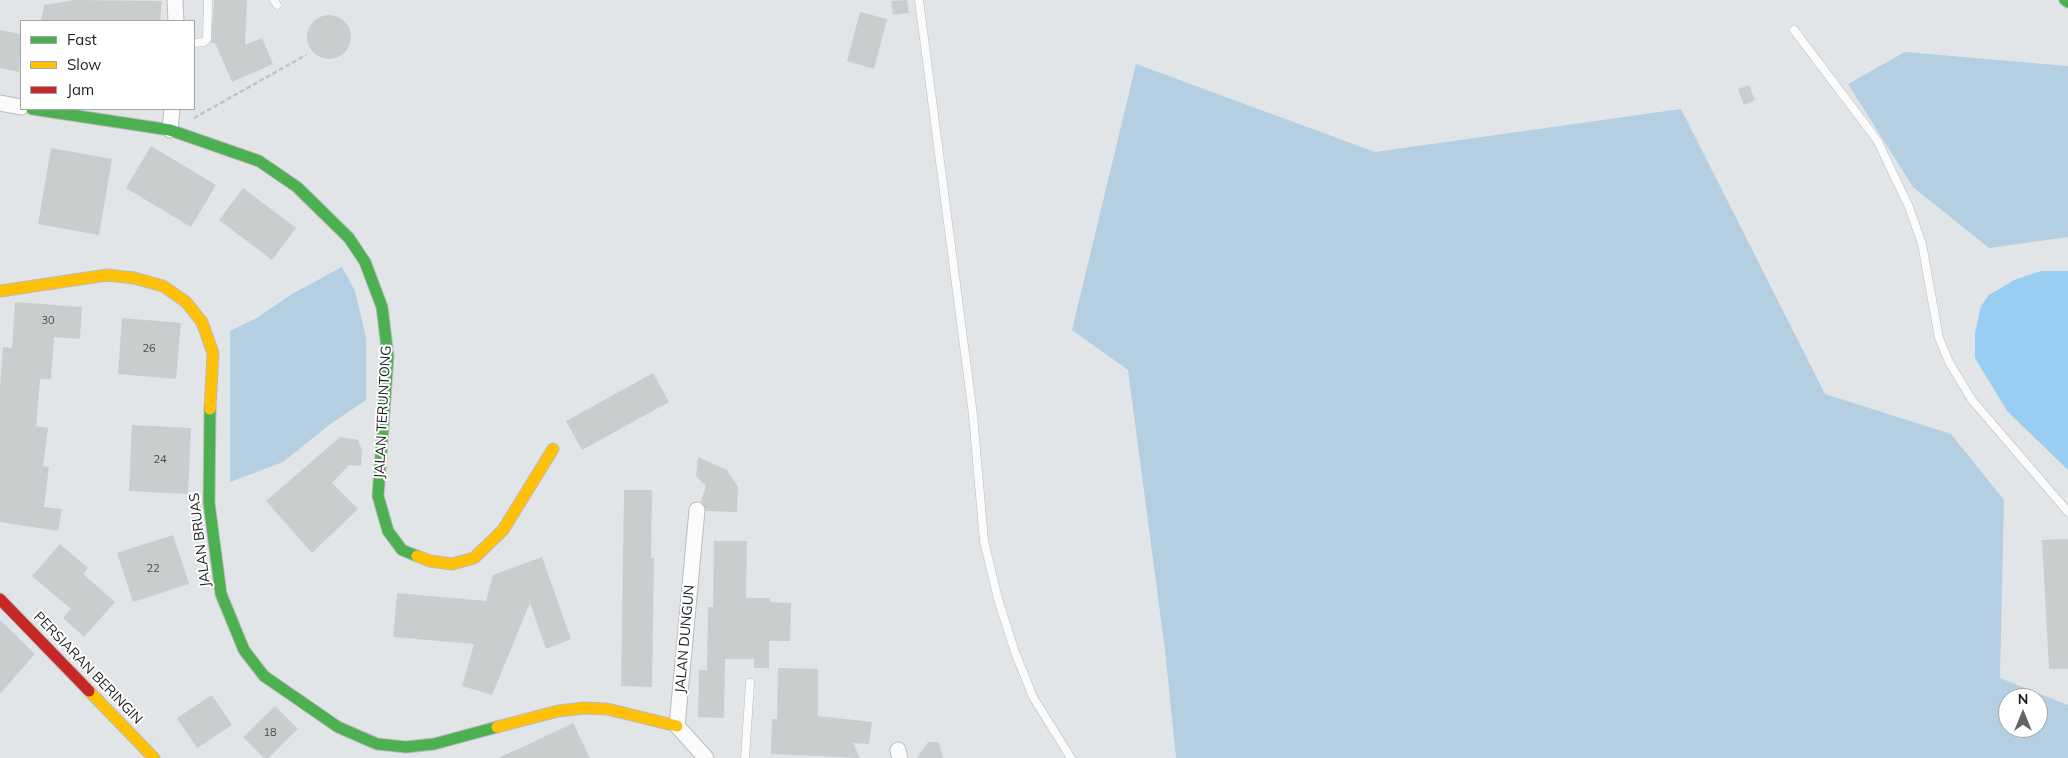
<!DOCTYPE html>
<style>
body{margin:0}
#map{position:relative;width:2068px;height:758px;overflow:hidden;background:#e2e5e7;font-family:Mulish,sans-serif}
canvas{display:block}
.legend{position:absolute;left:20px;top:20px;width:175px;height:90px;box-sizing:border-box;background:#fff;border:1px solid #a4a5a6;margin:0;padding:6px 9px;list-style:none;font-size:15px;color:#1c1e20}
.legend li{display:flex;align-items:center;gap:10px;height:25px}
.legend b{width:25px;border:1px solid #a4a5a6}
.north{position:absolute;left:1998px;top:688px;width:50px;height:50px;box-sizing:border-box;background:#fff;border:1px solid #a4a5a6;border-radius:50%;rotate:0deg;font-size:14px;font-weight:700;line-height:20px;text-align:center;color:#1c1e20}
.north::after{content:'';display:block;margin:auto;width:18px;height:22px;background:#616466;clip-path:polygon(50% 0,100% 100%,50% 72%,0 100%)}
</style>
<div id="map">
<canvas width="2068" height="758"></canvas>
<ul class="legend">
<li><b style="height:6px;background:#4caf50"></b>Fast</li>
<li><b style="height:6px;background:#ffc107"></b>Slow</li>
<li><b style="height:6px;background:#c62828"></b>Jam</li>
</ul>
<div class="north">N</div>
</div>
<script>
const ctx = document.querySelector('canvas').getContext('2d');
ctx.lineJoin = 'round';
function paint(path, color) { ctx.fillStyle = color; ctx.fill(path, 'evenodd'); }
const poly = rows => new Path2D(rows.map(r => 'M' + r).join(''));
function strokePath(path, color, width, dash) { ctx.strokeStyle = color; ctx.lineWidth = width; ctx.lineCap = dash ? 'butt' : 'round'; ctx.setLineDash(dash || []); ctx.stroke(path); }
function drawText(font, color, halo, rows, align = 'center') {
  ctx.font = font + ' Mulish,sans-serif'; ctx.lineWidth = 4; ctx.setLineDash([]); ctx.textBaseline = 'middle'; ctx.strokeStyle = halo; ctx.fillStyle = color; for (const [text, x, y, turn = 0] of rows) {
    ctx.save(); ctx.translate(x, y); ctx.rotate((+turn || 0) * Math.PI / 180); ctx.textAlign = isNaN(turn) ? turn : align; if (halo) ctx.strokeText(text, 0, 0); ctx.fillText(text, 0, 0); ctx.restore();
  }
}
const green = poly([
 [1905,52,2068,66,2068,237,1989,248,1913,187,1848,84],
 [1136,64,1375,152,1681,109,1825,394,1951,434,2004,500,2000,678,2068,705,2068,758,1176,758,1165,650,1128,370,1072,330],
 [2008,698,2038,698,2038,728,2008,728],
 [342,267,355,291,366,338,366,400,329,425,283,462,230,482,230,331,255,319,292,294]
]);
const water = poly([
 [2041,271,2068,271,2068,470,2007,411,1975,358,1975,333,1981,306,1989,295,2014,280]
]);
const building = poly([
 [75,0,162,1,160,21,41,21,44,5],
 [214,0,247,0,245,45,262,38,273,64,232,82,215,43,211,43],
 [907,0,909,13,893,15,891,1],
 [860,12,887,19,874,69,847,61],
 '307 37a22 22 0 1 1 44 0a22 22 0 1 1-44 0Z',
 [0,30,21,34,19,72,0,68],
 [1749,85,1755,100,1744,105,1738,89],
 [151,146,216,185,191,227,126,188],
 [51,148,112,159,99,235,38,224],
 [243,188,296,228,272,260,219,220],
 [15,302,82,307,80,339,54,337,51,379,40,379,36,426,48,428,43,466,49,467,44,507,62,509,58,531,0,522,0,387,3,347,12,348],
 [122,318,181,323,176,379,118,374],
 [653,373,669,402,582,450,566,421],
 [132,425,191,428,188,494,129,491],
 [340,437,358,440,362,450,361,466,349,465,332,483,358,509,312,553,266,501],
 [698,457,727,470,738,487,737,512,706,511,701,501,706,486,696,476],
 [624,490,652,490,651,558,654,558,652,687,621,686],
 [173,535,189,584,133,602,117,553],
 [2068,539,2068,669,2049,669,2042,540],
 [714,541,747,541,746,598,770,598,770,602,791,603,790,641,769,641,769,668,754,668,754,659,725,659,724,718,698,717,699,670,707,670,708,607,713,607],
 [60,544,88,568,83,574,115,602,84,637,63,618,71,609,32,576],
 [542,557,571,639,546,649,530,603,492,695,462,686,474,644,393,637,397,593,486,601,493,575],
 [0,620,35,654,0,694],
 [778,668,818,669,818,716,872,722,869,744,853,743,860,758,771,754,772,719,777,719],
 [212,695,232,725,197,748,177,718],
 [275,706,298,729,268,758,264,758,243,737],
 [573,723,590,758,498,758,527,745],
 [928,742,939,742,943,758,917,758]
]);
const path = poly([
 [194,118,306,55]
]);
const lane = poly([
 [274,0,277,5],
 [919,0,973,415,984,541,998,599,1015,652,1033,697,1071,758],
 [1794,30,1877,140,1909,207,1922,244,1939,338,1949,362,1972,400,2068,512],
 [194,43,204,42,207,39,208,0],
 [745,758,750,683]
]);
const street = poly([
 [175,0,176,21],
 [0,103,21,107],
 [170,130,172,109],
 [697,510,677,726,706,758],
 [898,750,900,758]
]);
const fast = poly([
 [2065,0,2068,2],
 [32,109,170,130,259,161,297,187,349,238,365,262,382,307,388,356,378,496,388,531,402,550,417,556],
 [210,409,209,503,221,594,244,650,264,676,338,727,377,744,406,747,434,744,497,727]
]);
const slow = poly([
 [0,291,107,275,134,278,163,286,186,302,202,322,213,353,210,409],
 [417,556,430,561,452,564,474,558,503,530,553,449],
 [89,691,154,758],
 [497,727,558,711,584,708,607,709,677,726]
]);
const jam = poly([
 [0,599,89,691]
]);
const numberNames = [
 ["30",48,321],
 ["26",149,349],
 ["24",160,460],
 ["22",153,569],
 ["18",270,733]
];
const streetNames = [
 ["JALAN TERUNTONG",383,412,-87],
 ["JALAN BRUAS",200,540,-97],
 ["JALAN DUNGUN",685,639,-85],
 ["PERSIARAN BERINGIN",88,668,46]
];
paint(green, '#b4cee2');
paint(water, '#9acdf2');
paint(building, '#cacdce');
strokePath(lane, '#babcbe', 9);
strokePath(street, '#babcbe', 17);
strokePath(fast, '#babcbe', 13);
strokePath(slow, '#babcbe', 13);
strokePath(jam, '#babcbe', 13);
strokePath(path, '#c2c3c4', 2.5, [5, 2.5]);
strokePath(lane, '#fbfbfb', 8);
strokePath(street, '#fbfbfb', 15);
strokePath(fast, '#4caf50', 11);
strokePath(slow, '#ffc107', 11);
strokePath(jam, '#c62828', 11);
drawText('11px', '#484a4c', null, numberNames);
drawText('14px', '#1c1e20', '#fff', streetNames);
</script>
